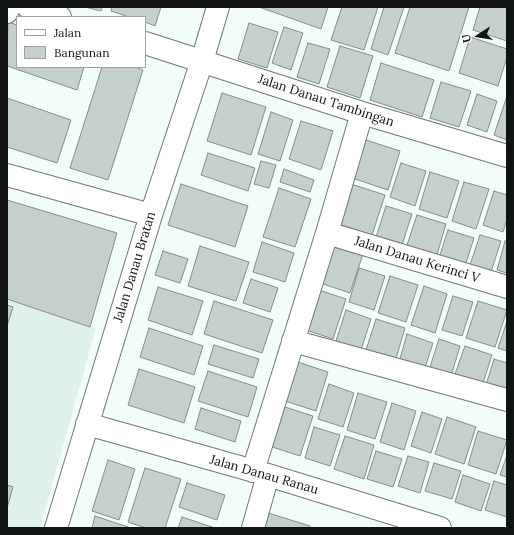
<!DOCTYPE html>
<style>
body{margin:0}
#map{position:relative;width:514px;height:535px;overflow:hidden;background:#f2fdf9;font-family:Lora,serif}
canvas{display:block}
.frame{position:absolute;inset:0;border:8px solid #0f1311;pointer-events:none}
.legend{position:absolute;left:16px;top:16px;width:130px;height:52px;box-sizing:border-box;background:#fff;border:1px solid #9fa1a0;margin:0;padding:5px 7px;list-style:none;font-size:12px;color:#0f1311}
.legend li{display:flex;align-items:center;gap:8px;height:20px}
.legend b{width:20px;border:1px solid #9fa1a0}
.north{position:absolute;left:458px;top:16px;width:40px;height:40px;-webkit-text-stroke:3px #fff;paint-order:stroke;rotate:258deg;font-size:11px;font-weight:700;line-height:16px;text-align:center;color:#0f1311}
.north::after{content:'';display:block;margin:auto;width:14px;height:18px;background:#0f1311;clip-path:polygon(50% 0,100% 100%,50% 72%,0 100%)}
</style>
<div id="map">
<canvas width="514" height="535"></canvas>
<div class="frame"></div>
<ul class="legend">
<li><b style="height:5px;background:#fff"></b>Jalan</li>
<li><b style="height:11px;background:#c5d0cc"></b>Bangunan</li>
</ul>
<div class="north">U</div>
</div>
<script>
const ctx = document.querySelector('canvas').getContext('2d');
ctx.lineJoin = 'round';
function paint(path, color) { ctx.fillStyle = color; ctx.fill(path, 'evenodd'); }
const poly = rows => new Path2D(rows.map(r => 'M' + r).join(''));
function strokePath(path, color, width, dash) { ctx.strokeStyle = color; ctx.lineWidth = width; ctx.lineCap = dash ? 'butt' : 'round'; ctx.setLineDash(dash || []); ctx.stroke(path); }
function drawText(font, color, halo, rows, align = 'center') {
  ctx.font = font + ' Lora,serif'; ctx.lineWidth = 4; ctx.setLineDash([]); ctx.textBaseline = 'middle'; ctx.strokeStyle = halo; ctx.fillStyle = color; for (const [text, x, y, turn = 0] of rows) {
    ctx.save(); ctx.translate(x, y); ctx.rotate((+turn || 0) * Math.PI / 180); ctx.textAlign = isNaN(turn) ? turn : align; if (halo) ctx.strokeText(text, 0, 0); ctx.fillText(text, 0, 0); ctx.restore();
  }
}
const built = poly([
 [7,299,96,328,40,528,7,528]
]);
const building = poly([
 [85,7,102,7,101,11,85,7],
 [112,7,161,7,155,26,145,22,145,17,129,17,111,11,112,7],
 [259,7,328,7,321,29,259,7],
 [342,7,378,7,364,50,331,40,342,7],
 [384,7,404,7,388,55,371,49,384,7],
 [410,7,469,7,449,71,395,53,410,7],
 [480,7,507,7,507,41,473,30,480,7],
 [8,22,17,25,17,67,84,67,77,90,7,66,8,22],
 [249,23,278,32,267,68,238,59,249,23],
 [284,27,303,33,291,70,272,63,284,27],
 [470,37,507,49,507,57,498,86,459,73,470,37],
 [308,43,330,49,319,84,297,77,308,43],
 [340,46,373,56,360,98,327,87,340,46],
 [381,63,434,80,422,117,370,100,381,63],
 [102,67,135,67,143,70,108,180,70,168,102,67],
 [441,82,471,91,459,127,430,118,441,82],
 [222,93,266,107,251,155,207,141,222,93],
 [477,94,497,101,487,132,467,125,477,94],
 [7,98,71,120,57,163,7,147,7,98],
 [506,99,507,99,507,140,494,135,506,99],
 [271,112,293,120,280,161,258,154,271,112],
 [301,121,333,131,321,170,289,159,301,121],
 [363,139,400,151,388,190,352,178,363,139],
 [208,153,255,168,248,191,201,175,208,153],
 [261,161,276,165,269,188,254,184,261,161],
 [401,163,426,171,415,206,390,197,401,163],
 [284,169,314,180,310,192,280,182,284,169],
 [430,172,459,181,447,218,419,209,430,172],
 [464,182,489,189,476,229,452,221,464,182],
 [181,184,248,206,235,247,168,225,181,184],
 [351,184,385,195,372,235,338,224,351,184],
 [279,188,311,199,295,247,263,237,279,188],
 [494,191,507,195,507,219,503,232,483,225,494,191],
 [7,200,117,233,90,327,7,299,7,200],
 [386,206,412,214,402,245,376,237,386,206],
 [417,215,446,224,436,258,406,248,417,215],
 [448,230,474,238,465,266,439,258,448,230],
 [480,235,501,241,491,272,470,265,480,235],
 [505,241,507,242,507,273,497,270,505,241],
 [262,242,294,253,285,282,253,272,262,242],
 [326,243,363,254,350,293,314,281,326,243],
 [200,246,249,262,236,301,188,286,200,246],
 [163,251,188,259,180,283,155,275,163,251],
 [359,268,385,276,374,310,349,302,359,268],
 [390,276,418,285,406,322,378,313,390,276],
 [251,279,278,288,270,312,243,303,251,279],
 [424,286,447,294,435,333,411,325,424,286],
 [158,287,203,301,192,335,148,320,158,287],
 [313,288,346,299,333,339,300,328,313,288],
 [453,296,473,302,462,336,442,330,453,296],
 [214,301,273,320,262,353,204,334,214,301],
 [478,301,507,310,495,347,466,338,478,301],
 [7,305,13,307,7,326,7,305],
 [346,310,371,319,361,350,336,341,346,310],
 [376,319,405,328,395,362,365,353,376,319],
 [507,321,507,351,498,348,507,321],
 [149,328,203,346,194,375,140,357,149,328],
 [407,334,433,343,424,371,399,362,407,334],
 [439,339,460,346,451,376,429,370,439,339],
 [214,345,259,359,253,378,208,364,214,345],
 [465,346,492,355,483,383,455,374,465,346],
 [494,359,507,363,507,392,486,385,494,359],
 [292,360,328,372,316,411,279,399,292,360],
 [139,369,195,387,184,423,128,405,139,369],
 [208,371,257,387,248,417,198,401,208,371],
 [329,384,354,393,343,427,318,419,329,384],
 [358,393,387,402,375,439,347,430,358,393],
 [392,403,416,411,404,450,380,442,392,403],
 [279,405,313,416,300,456,266,445,279,405],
 [201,408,241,421,235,442,195,429,201,408],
 [422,412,442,419,431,453,411,446,422,412],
 [447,417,476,427,464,464,435,454,447,417],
 [314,427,340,435,330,466,305,458,314,427],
 [478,431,507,440,496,474,468,465,478,431],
 [345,436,374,445,364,479,334,469,345,436],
 [376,451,402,459,393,487,367,479,376,451],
 [507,455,507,477,500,475,507,455],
 [408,456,429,462,420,493,398,486,408,456],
 [108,460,135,469,119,520,92,511,108,460],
 [434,463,461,471,452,499,425,491,434,463],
 [145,468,181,479,165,528,146,528,128,522,145,468],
 [463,475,490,484,481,511,455,502,463,475],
 [494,481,507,485,507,517,485,510,494,481],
 [187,483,225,495,217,520,179,507,187,483],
 [7,485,13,487,7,508,7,485],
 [262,511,310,526,310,528,257,528,262,511],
 [95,516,131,528,92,528,95,516],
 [182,517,215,528,178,528,182,517]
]);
const street = poly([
 [28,7,60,17],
 [7,12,9,7],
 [145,43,362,113,507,156],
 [7,175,151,215],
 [327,233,507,287],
 [293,341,507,400],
 [87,424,268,475,440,528],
 [253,471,327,233,362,113],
 [56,528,151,215,202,61,218,7],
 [253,528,268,475]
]);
const streetNames = [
 ["Jalan Danau Tambingan",326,101,18],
 ["Jalan Danau Kerinci V",417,260,17],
 ["Jalan Danau Bratan",135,267,-73],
 ["Jalan Danau Ranau",264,475,16]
];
paint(built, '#def1ea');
paint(building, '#c5d0cc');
strokePath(building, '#838d89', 1);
strokePath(street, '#6e7874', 24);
strokePath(street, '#fff', 22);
drawText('13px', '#0f1311', '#fff', streetNames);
</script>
